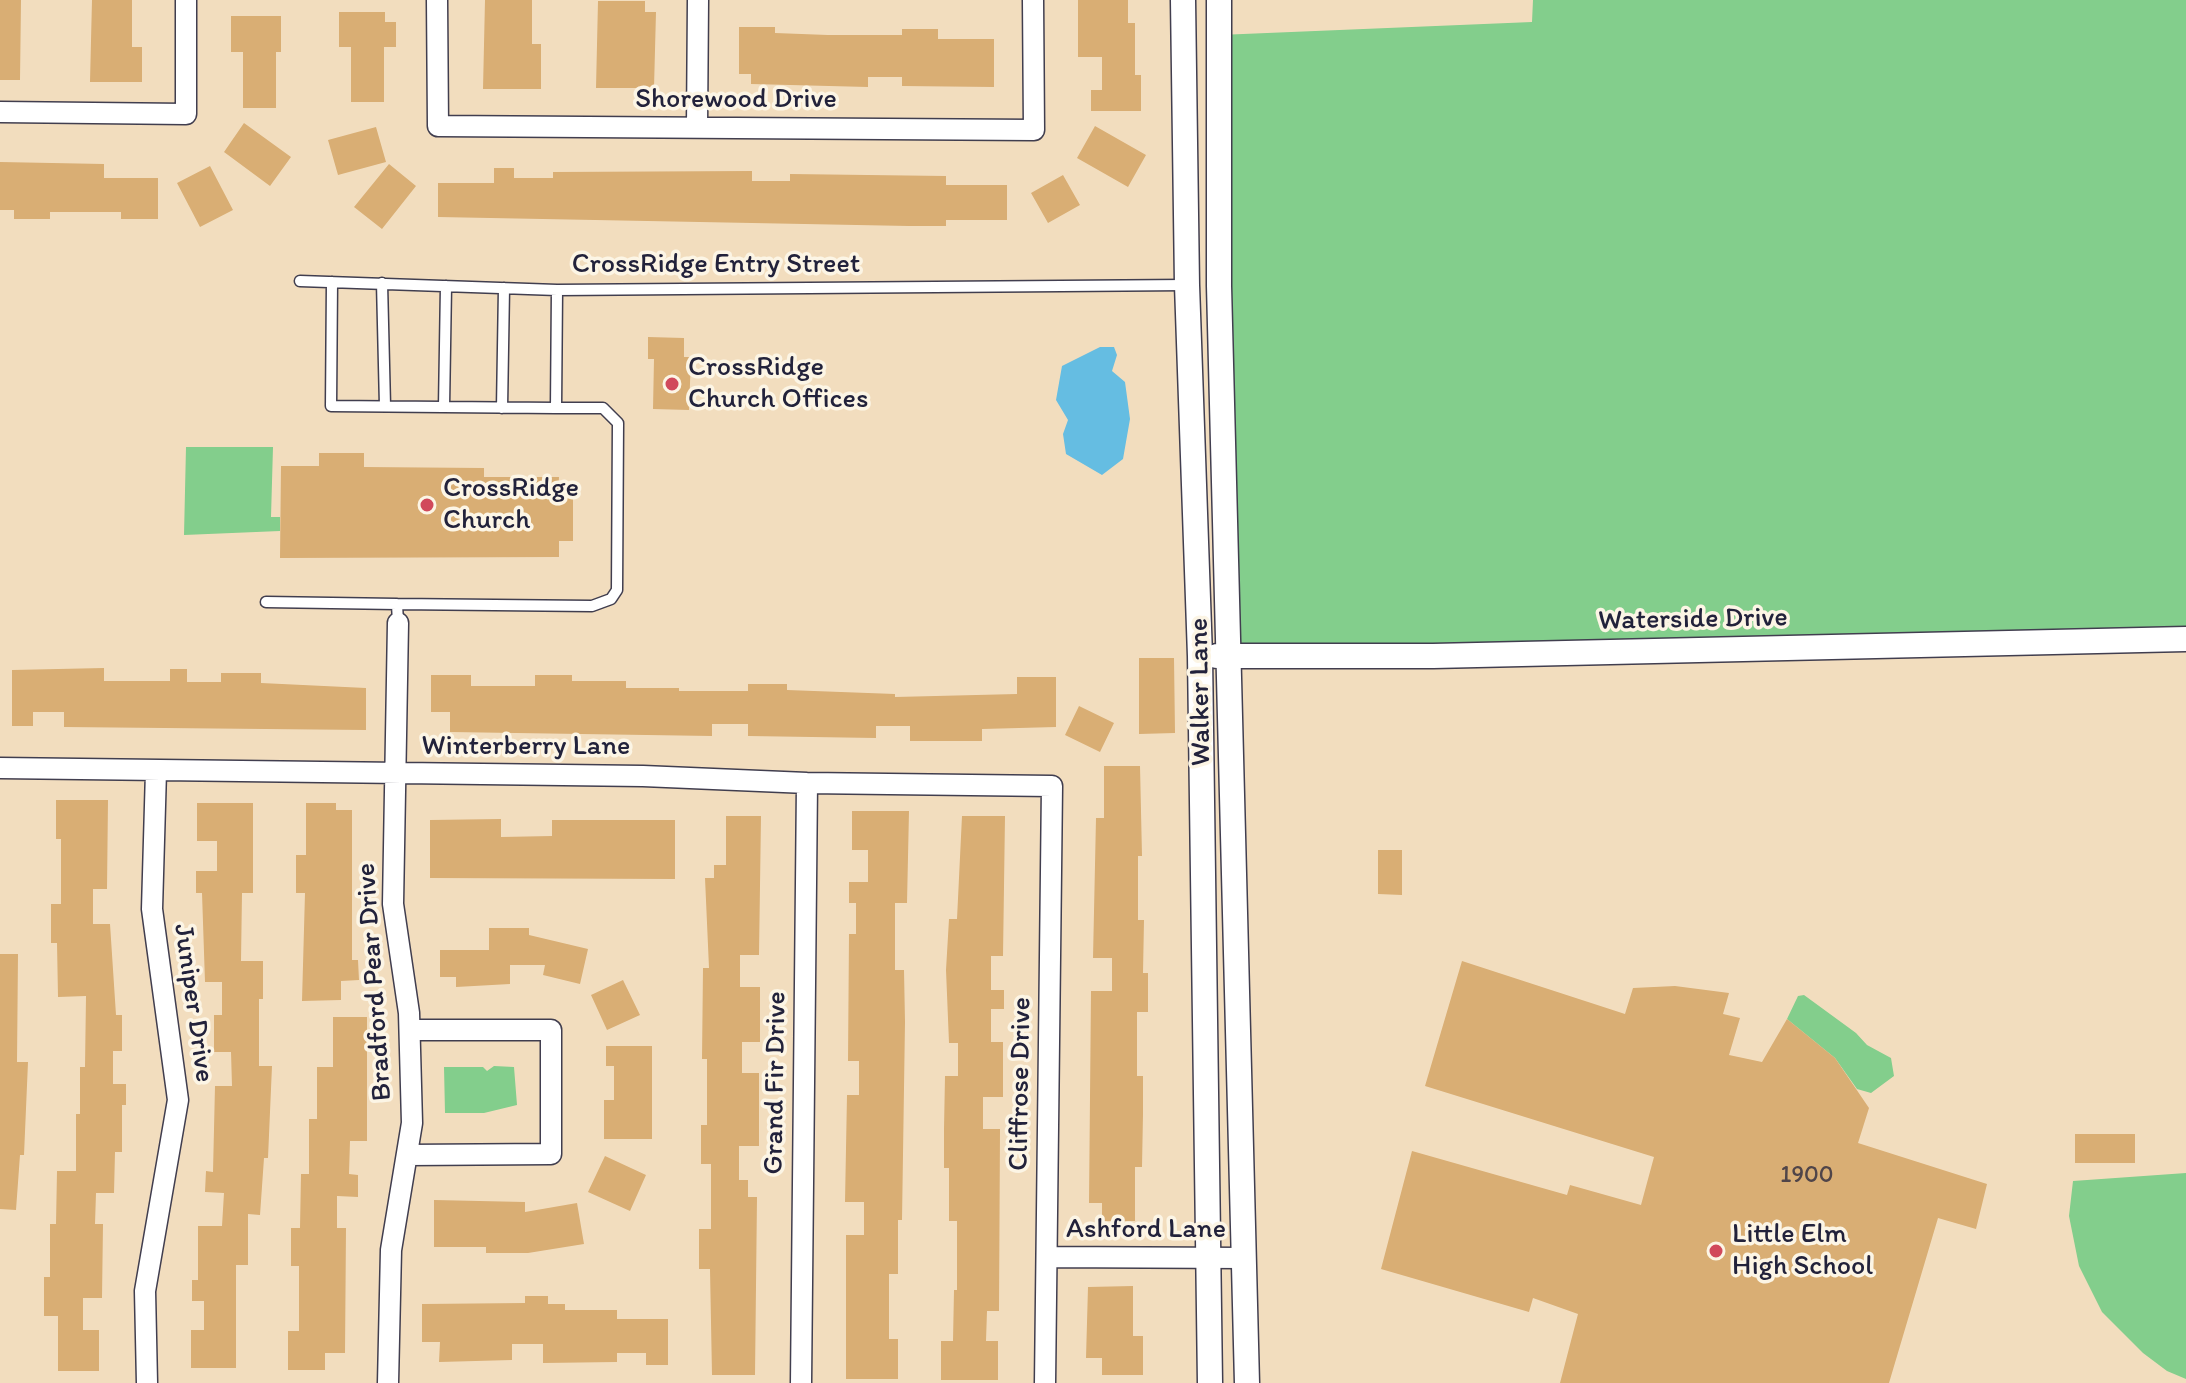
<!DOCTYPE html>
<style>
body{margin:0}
canvas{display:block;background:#f2ddbe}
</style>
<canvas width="2186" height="1383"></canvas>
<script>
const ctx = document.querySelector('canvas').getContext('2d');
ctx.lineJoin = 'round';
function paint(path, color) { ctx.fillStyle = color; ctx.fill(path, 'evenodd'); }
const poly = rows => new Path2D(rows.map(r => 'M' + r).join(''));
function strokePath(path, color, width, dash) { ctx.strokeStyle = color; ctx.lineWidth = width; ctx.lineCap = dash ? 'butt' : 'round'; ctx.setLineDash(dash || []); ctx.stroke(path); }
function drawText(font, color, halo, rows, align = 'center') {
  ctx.font = font + ' Itim,sans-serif'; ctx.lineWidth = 7; ctx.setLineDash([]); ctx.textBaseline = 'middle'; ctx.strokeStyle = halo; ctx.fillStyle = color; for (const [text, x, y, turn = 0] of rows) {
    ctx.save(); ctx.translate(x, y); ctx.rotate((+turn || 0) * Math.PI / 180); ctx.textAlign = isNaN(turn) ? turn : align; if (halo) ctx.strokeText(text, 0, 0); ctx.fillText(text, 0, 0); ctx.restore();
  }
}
const green = poly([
 [1533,0,2186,0,2186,636,1230,656,1219,35,1532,22],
 [186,447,273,447,271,517,280,517,280,531,184,535],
 [1804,995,1856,1033,1867,1045,1891,1058,1894,1076,1871,1093,1857,1089,1835,1058,1787,1019,1798,996],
 [494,1066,514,1067,517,1105,484,1113,445,1113,444,1067,483,1067,487,1071],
 [2186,1173,2186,1379,2167,1371,2143,1353,2102,1312,2079,1266,2069,1216,2073,1181]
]);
const water = poly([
 [1100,347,1114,347,1117,355,1112,371,1125,382,1130,419,1123,459,1102,475,1066,454,1063,434,1068,420,1056,400,1062,366]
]);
const building = poly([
 [0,0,21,0,20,80,0,80],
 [92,0,132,0,132,47,142,47,142,82,90,82],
 [485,0,532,0,532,44,541,44,541,89,483,89],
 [1078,0,1128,0,1128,23,1135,23,1135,75,1141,75,1141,111,1091,111,1091,90,1102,90,1102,57,1078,57],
 [598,1,645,1,645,12,656,12,654,88,596,88],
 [339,12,385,12,385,22,396,22,396,47,384,47,384,102,351,102,351,47,339,47],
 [231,16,281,16,281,52,276,52,276,108,243,108,243,52,231,52],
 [739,27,775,27,775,33,828,35,902,35,902,29,938,29,938,39,994,39,994,87,902,86,902,77,868,77,868,87,751,84,751,74,739,74],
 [244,123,291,157,270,186,224,152],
 [1095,126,1146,155,1128,187,1077,158],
 [376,127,386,162,338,175,328,140],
 [0,162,104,164,104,178,158,178,158,219,121,219,121,212,50,212,50,219,14,219,14,210,0,210],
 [389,164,416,186,382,229,354,207],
 [210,166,233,210,200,227,177,183],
 [494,168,514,168,514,178,553,178,553,172,752,171,752,181,790,181,790,174,946,176,946,185,1007,185,1007,220,946,220,946,226,909,226,438,217,438,183,494,183],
 [1063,175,1080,205,1048,223,1031,193],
 [648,337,684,338,684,357,691,357,689,410,653,409,654,359,648,359],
 [319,453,364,453,364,467,484,468,484,477,559,477,558,494,573,494,573,541,559,541,559,557,280,558,281,466,319,466],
 [1139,658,1174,658,1175,733,1139,734],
 [104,668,104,681,170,681,170,669,187,669,187,682,221,682,221,673,261,673,261,683,366,688,366,730,64,727,64,712,33,712,33,726,12,726,12,670],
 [431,675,471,675,471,686,535,686,535,675,572,675,572,681,626,681,626,688,679,688,679,691,748,691,748,684,787,684,787,690,895,694,895,697,1017,694,1017,677,1056,677,1056,727,982,729,982,741,910,741,910,726,876,726,876,738,748,736,748,724,712,724,712,736,450,732,450,712,431,712],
 [1079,706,1114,723,1100,752,1065,735],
 [1104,766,1140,766,1142,856,1138,856,1138,920,1144,920,1143,973,1148,973,1148,1012,1137,1012,1137,1076,1143,1076,1143,1114,1142,1167,1135,1167,1135,1221,1102,1221,1102,1203,1089,1203,1091,991,1112,991,1112,958,1093,958,1096,818,1104,818],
 [56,800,108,800,107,889,93,889,93,924,110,924,116,1015,122,1015,122,1051,113,1051,113,1084,126,1084,126,1105,122,1105,122,1152,115,1152,114,1193,96,1193,95,1224,103,1224,102,1298,83,1298,83,1330,99,1330,99,1371,58,1371,58,1316,44,1316,44,1277,50,1277,50,1224,56,1224,57,1171,76,1171,76,1114,80,1114,80,1067,85,1067,86,996,58,997,57,943,51,943,51,904,61,904,61,839,56,839],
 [197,803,253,803,253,893,242,893,241,961,263,961,263,999,259,999,259,1066,272,1066,268,1158,264,1158,260,1215,248,1214,248,1265,236,1265,236,1368,191,1368,191,1330,204,1330,204,1301,192,1301,192,1280,198,1280,198,1226,222,1226,224,1193,205,1192,206,1171,213,1172,215,1086,232,1086,231,1052,214,1052,214,1015,222,1015,222,982,205,982,202,893,196,893,196,871,217,871,217,841,197,841],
 [306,803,336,803,336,810,352,810,352,960,358,960,359,980,341,981,341,1000,302,1001,305,893,296,893,296,855,306,855],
 [852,811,909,811,907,903,895,903,895,970,904,970,905,1022,902,1220,898,1220,898,1274,889,1274,889,1339,898,1339,898,1379,846,1379,846,1235,864,1235,864,1202,845,1202,847,1095,859,1095,859,1061,848,1061,849,934,856,934,856,903,849,903,849,882,868,882,868,850,852,850],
 [726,816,761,816,759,955,740,955,740,987,760,987,760,1042,742,1042,742,1073,759,1073,759,1146,739,1146,739,1180,748,1180,748,1197,757,1197,755,1375,712,1375,710,1269,699,1269,699,1229,711,1229,711,1164,701,1164,701,1125,707,1125,707,1059,702,1059,703,968,709,968,705,878,714,878,714,865,726,865],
 [962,816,1005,816,1003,956,991,956,991,990,1004,990,1004,1009,991,1009,991,1042,1003,1042,1003,1097,983,1097,983,1129,1000,1129,999,1311,987,1311,986,1341,998,1341,998,1380,941,1380,941,1341,953,1341,954,1290,957,1290,957,1221,949,1221,949,1168,944,1168,944,1129,945,1076,958,1076,958,1043,949,1043,946,970,949,919,957,919],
 [501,819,501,837,552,836,552,820,675,820,675,879,430,878,430,820],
 [1378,850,1402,850,1402,895,1378,894],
 [489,928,529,928,529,935,588,949,580,984,543,975,545,965,510,965,510,984,456,987,456,977,440,977,440,950,489,950],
 [0,954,18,954,17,1062,28,1062,24,1155,20,1155,16,1210,0,1209],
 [1462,961,1625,1014,1633,988,1675,986,1729,993,1723,1014,1740,1018,1729,1055,1762,1062,1787,1019,1835,1058,1869,1108,1858,1143,1987,1184,1976,1229,1938,1218,1889,1383,1560,1383,1578,1314,1533,1298,1529,1312,1381,1269,1412,1151,1567,1195,1570,1185,1641,1205,1654,1157,1425,1086],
 [623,980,640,1015,607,1030,591,995],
 [333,1017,367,1017,367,1141,350,1141,349,1174,358,1175,358,1197,337,1196,337,1228,346,1228,345,1353,325,1353,325,1370,288,1370,288,1331,299,1331,299,1266,291,1266,291,1228,300,1228,301,1174,309,1174,309,1119,317,1119,317,1067,333,1067],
 [606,1046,652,1046,652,1139,604,1139,604,1100,614,1100,614,1066,606,1066],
 [2075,1134,2135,1134,2135,1163,2075,1163],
 [605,1156,646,1175,630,1211,588,1192],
 [434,1200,525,1202,525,1212,577,1203,584,1244,528,1253,486,1253,486,1247,434,1247],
 [1133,1286,1133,1336,1143,1336,1143,1375,1102,1375,1102,1358,1086,1358,1088,1287],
 [525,1296,548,1296,548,1304,565,1304,565,1310,617,1310,617,1319,668,1319,668,1365,646,1365,646,1353,617,1353,617,1362,543,1363,543,1344,512,1344,512,1360,439,1362,440,1342,422,1342,422,1304,525,1303]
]);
const service = poly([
 [300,281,557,290],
 [332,282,331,406,556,408],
 [382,283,385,406],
 [444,407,446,286],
 [502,408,504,288],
 [266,602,397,604],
 [398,623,397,604,592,606,611,599,617,590,618,423,603,408,556,408,557,290,1187,285]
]);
const minor = poly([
 [437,0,438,126,1034,130,1033,0],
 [0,112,186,114,186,0],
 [697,127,698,0],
 [0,768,643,776,807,783,1052,786,1045,1383],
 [407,1155,551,1154,551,1030,410,1030],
 [1047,1257,1244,1258],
 [147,1383,145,1291,178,1100,152,909,156,771],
 [388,1383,391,1250,412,1123,409,1013,393,904,398,623],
 [801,1383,807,783]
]);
const tertiary = poly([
 [1183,0,1187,285,1200,656,1210,1383],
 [1219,0,1219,286,1247,1383],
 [1217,656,1433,656,2186,639]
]);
const markers = [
 [672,384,8,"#d1495b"],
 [427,505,8,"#d1495b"],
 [1716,1251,8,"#d1495b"]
];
const numberNames = [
 ["1900",1807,1176]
];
const streetNames = [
 ["Shorewood Drive",736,100],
 ["CrossRidge Entry Street",716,265],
 ["Waterside Drive",1693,620,-1],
 ["Walker Lane",1201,692,-91],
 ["Winterberry Lane",526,747],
 ["Bradford Pear Drive",375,982,-94],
 ["Juniper Drive",193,1003,82],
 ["Grand Fir Drive",776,1083,-89],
 ["Cliffrose Drive",1021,1084,-89],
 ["Ashford Lane",1146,1230]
];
const poiNames = [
 ["CrossRidge",688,368],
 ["Church Offices",688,400],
 ["CrossRidge",443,489],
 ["Church",443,521],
 ["Little Elm",1732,1235],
 ["High School",1732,1267]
];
paint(green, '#83ce8c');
paint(water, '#65bde2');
paint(building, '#d9ae74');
strokePath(service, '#413e4f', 13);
strokePath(minor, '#413e4f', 23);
strokePath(tertiary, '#413e4f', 27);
strokePath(service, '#fff', 10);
strokePath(minor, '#fff', 20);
strokePath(tertiary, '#fff', 24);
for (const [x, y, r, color] of markers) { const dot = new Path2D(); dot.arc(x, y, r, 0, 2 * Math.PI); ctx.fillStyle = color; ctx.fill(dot); strokePath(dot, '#fcf5e5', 3); }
drawText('24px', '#504549', null, numberNames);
drawText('28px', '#22223b', '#fcf5e5', streetNames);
drawText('28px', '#22223b', '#fcf5e5', poiNames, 'left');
</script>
